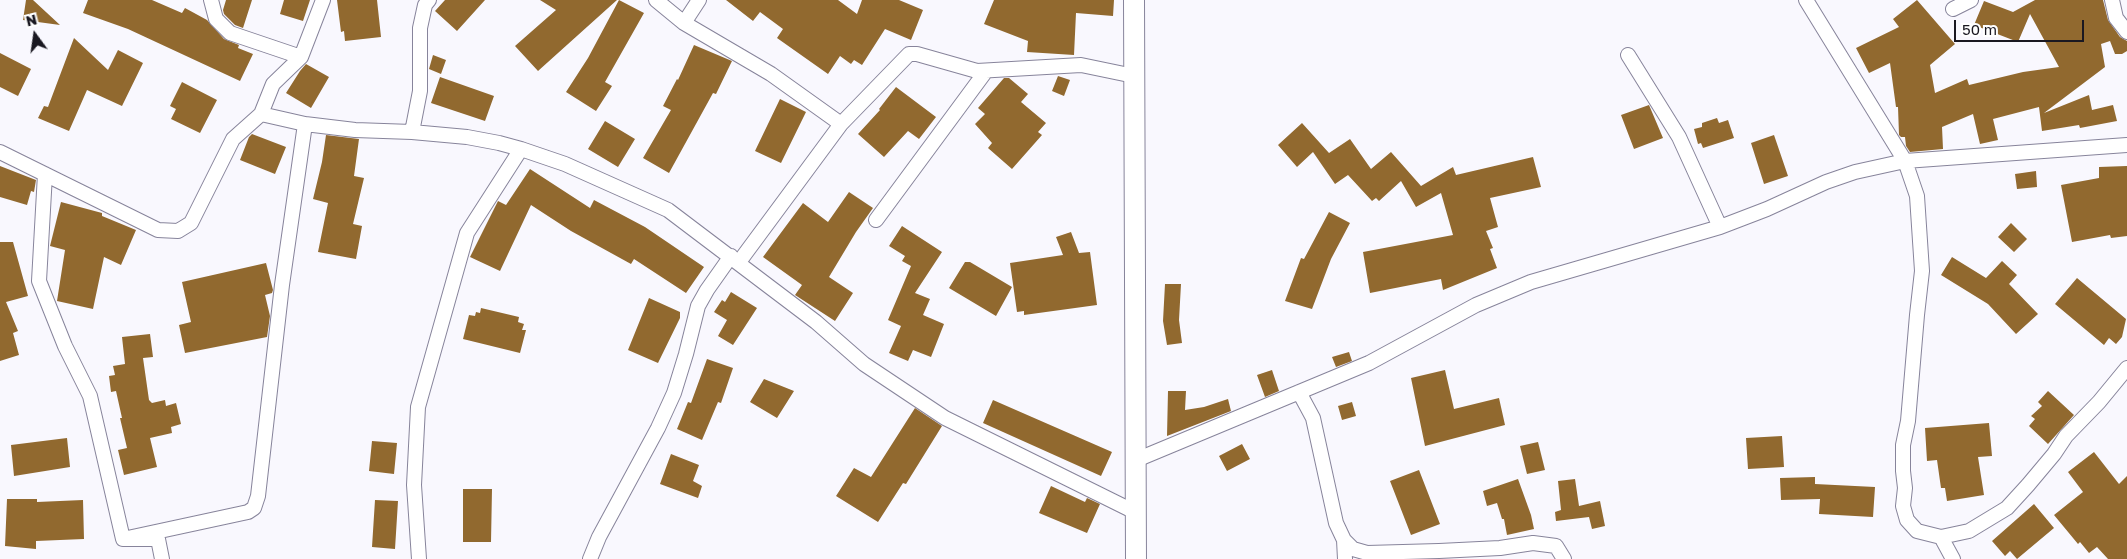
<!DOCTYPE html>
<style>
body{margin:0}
#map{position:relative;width:2127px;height:559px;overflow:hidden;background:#f9f8fe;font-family:"Golos Text",sans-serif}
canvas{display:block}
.north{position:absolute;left:10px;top:10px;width:50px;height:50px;-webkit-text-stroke:4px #fff;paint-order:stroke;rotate:346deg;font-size:14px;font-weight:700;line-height:20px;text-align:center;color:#1a1821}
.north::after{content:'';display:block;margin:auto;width:18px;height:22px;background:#1a1821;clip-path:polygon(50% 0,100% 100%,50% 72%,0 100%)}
.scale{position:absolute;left:1954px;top:20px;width:130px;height:22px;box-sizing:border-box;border:2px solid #1a1821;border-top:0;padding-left:6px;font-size:15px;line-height:18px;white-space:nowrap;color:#1a1821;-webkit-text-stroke:4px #fff;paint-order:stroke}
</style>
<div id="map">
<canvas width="2127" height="559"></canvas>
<div class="north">N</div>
<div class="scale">50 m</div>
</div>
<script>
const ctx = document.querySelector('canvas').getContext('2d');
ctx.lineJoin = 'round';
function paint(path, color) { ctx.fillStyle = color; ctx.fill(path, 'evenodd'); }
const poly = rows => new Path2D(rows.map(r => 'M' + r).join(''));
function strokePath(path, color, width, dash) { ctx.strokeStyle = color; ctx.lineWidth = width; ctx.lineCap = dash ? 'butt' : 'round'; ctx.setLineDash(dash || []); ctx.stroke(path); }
const building = poly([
 [26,0,33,0,60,25,23,20],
 [88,0,152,0,182,13,185,8,207,20,224,39,239,45,238,48,253,54,240,81,128,29,83,13],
 [226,0,252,0,243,28,235,25,224,14,223,10],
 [284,0,310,0,303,21,280,14],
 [337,0,377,0,381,37,345,41,344,31,341,32],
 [445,0,485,0,457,31,435,11],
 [540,0,617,0,538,71,515,46,556,10],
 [619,0,644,13,605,82,612,86,596,111,566,92,588,58],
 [726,0,838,0,857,14,862,0,899,0,923,10,911,40,885,29,862,65,854,60,851,64,840,56,828,74,777,38,783,29,760,12,753,21],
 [994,0,1114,0,1113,16,1076,13,1074,55,1027,52,1028,41,984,24],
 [1917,0,1955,44,1930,65,1935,93,1967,79,1969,85,2023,72,2059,67,2030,14,2018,42,1974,25,1984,1,2013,12,2035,0,2103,0,2108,20,2120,37,2127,41,2127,51,2122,54,2115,54,2110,41,2101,44,2105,67,2044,113,2089,95,2092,110,2113,105,2117,121,2080,128,2079,125,2042,131,2039,107,1993,119,1998,140,1980,144,1973,114,1942,127,1943,149,1910,152,1906,146,1905,137,1901,137,1899,135,1898,107,1896,107,1890,63,1869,73,1856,48,1899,27,1893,19],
 [74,38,108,70,118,50,143,63,122,106,87,90,69,131,38,118,44,106,48,107],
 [694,45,732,61,716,94,713,93,669,173,643,158,671,110,663,106,677,79,678,80],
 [0,53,31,69,18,96,0,87],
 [433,55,446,60,441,74,429,69],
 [306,64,329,77,311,108,286,93,300,71],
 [1058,76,1070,80,1064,96,1052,91],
 [440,77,494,96,485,121,431,103],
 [1004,78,1009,78,1028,94,1021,102,1046,123,1038,132,1042,135,1012,169,988,148,992,143,975,124,985,114,978,108],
 [182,82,217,100,200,133,171,119,176,109,170,106],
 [896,87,936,117,919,139,908,131,884,157,858,134,880,110,879,109],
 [780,99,806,112,781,163,755,151],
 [1649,105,1663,138,1634,149,1621,115],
 [1717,118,1719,123,1728,120,1734,138,1703,148,1701,143,1698,144,1694,129,1702,127,1702,123],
 [605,121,635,139,618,167,588,149],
 [1302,123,1329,153,1350,139,1371,169,1391,152,1421,186,1453,167,1456,175,1533,157,1541,187,1490,198,1498,227,1486,231,1493,248,1490,249,1497,268,1443,290,1441,279,1370,293,1363,252,1453,235,1441,193,1416,207,1401,181,1379,201,1376,198,1372,201,1348,175,1335,184,1313,152,1297,167,1278,145],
 [252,134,286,147,275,174,240,160,249,137],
 [326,135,359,139,354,176,364,178,353,224,362,226,356,259,318,252,328,203,313,199,322,162],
 [1774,135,1788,176,1764,184,1751,143],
 [0,166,36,180,34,192,31,191,27,205,0,197],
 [2127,166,2127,236,2111,238,2110,235,2072,242,2061,185,2099,178,2099,167],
 [530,169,590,208,594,200,645,227,704,267,686,293,634,259,631,264,571,231,531,205,500,271,470,257,498,201,506,205],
 [2036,171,2037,187,2017,189,2015,174],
 [849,192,873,208,856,232,829,277,853,293,835,321,795,295,802,285,763,257,803,203,828,222],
 [61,202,102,213,102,216,136,230,121,265,104,257,93,309,57,301,65,250,50,246],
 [1329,212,1350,223,1331,259,1312,309,1285,301,1301,258,1304,259],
 [2011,223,2027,239,2014,252,1998,237],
 [902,226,942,252,915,293,930,299,923,315,944,324,931,357,913,350,908,361,889,353,901,326,888,320,911,266,902,261,905,256,889,246],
 [1071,232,1079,253,1090,252,1097,305,1024,315,1024,311,1017,312,1010,263,1063,255,1056,237],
 [0,242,13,242,28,296,6,302,18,331,13,333,19,355,0,361],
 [1952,257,1986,278,2002,261,2017,275,2009,284,2038,314,2016,334,1988,304,1941,275],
 [965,262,970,262,1012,287,996,316,949,288],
 [266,263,273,290,272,293,265,295,270,316,267,337,185,353,179,325,191,322,182,282],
 [2077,278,2126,319,2122,337,2116,344,2109,338,2104,345,2055,304],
 [1165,284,1181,284,1179,320,1182,343,1167,345,1163,321],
 [731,292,757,308,733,345,718,336,727,320,714,312,722,300,725,302],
 [649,298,680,312,680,318,658,363,628,350],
 [481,308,519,317,518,322,524,324,522,330,526,330,520,353,463,339,469,315,475,316,476,312,480,313],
 [150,334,153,357,143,358,149,400,152,403,165,400,166,406,176,403,181,424,171,427,172,433,150,438,157,467,124,475,118,450,127,448,120,418,122,418,116,391,111,392,109,376,115,375,113,366,125,364,122,337],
 [1349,352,1352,361,1336,367,1332,357],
 [707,359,733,368,721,403,718,402,702,440,677,429,688,402,691,403],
 [1272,370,1279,391,1265,397,1257,375],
 [1445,370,1454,409,1499,398,1505,425,1425,446,1411,378],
 [764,379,794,391,777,418,750,402],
 [1168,391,1186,391,1185,410,1204,407,1228,399,1231,411,1167,436],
 [2048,391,2074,415,2048,444,2029,426,2035,419,2031,416,2042,406,2038,402],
 [993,400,1112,452,1101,476,983,423],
 [1352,402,1356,416,1342,420,1338,406],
 [915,408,942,426,906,484,903,483,878,522,836,496,854,468,871,477],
 [1989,423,1992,456,1978,457,1984,495,1947,501,1945,488,1941,488,1937,460,1927,461,1925,428],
 [1782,436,1784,467,1748,469,1746,438],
 [67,438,70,467,14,476,11,445],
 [372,441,397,443,394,474,369,471],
 [1538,442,1545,470,1527,474,1520,446],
 [1242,444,1250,459,1227,471,1219,456],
 [2094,452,2119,484,2127,476,2127,559,2108,559,2097,547,2089,553,2080,542,2078,544,2054,515,2083,492,2068,472],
 [671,454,699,465,693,481,702,486,698,498,660,484],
 [1419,470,1440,524,1411,535,1390,481],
 [1815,477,1815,484,1875,487,1873,517,1819,514,1820,499,1781,500,1780,478],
 [1518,479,1531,515,1534,529,1507,535,1504,519,1502,519,1497,503,1487,506,1483,491],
 [1575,479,1579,506,1600,501,1605,526,1592,529,1589,517,1556,521,1555,512,1561,510,1558,481],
 [1051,486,1085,502,1087,498,1100,504,1087,533,1039,513],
 [463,489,492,489,491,542,463,542],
 [7,499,37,499,37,502,83,500,84,539,36,541,36,549,5,546],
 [375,500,398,501,395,549,372,547],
 [2034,504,2054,528,2017,559,2010,551,2005,556,1992,541]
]);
const street = poly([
 [211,0,216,19,230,33,301,57],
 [656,0,684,23,771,74,841,124],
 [1806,0,1905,161,1917,196,1922,271,1917,315,1908,421,1903,445,1903,471,1905,488,1903,506,1907,520,1917,531,1941,537,1969,531,2007,508,2028,485,2054,454,2066,436,2099,402,2127,368],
 [2112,0,2116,18,2127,32],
 [1953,9,1971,0],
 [684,23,699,0],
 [1628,55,1679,137,1720,227],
 [261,114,305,124,355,130,412,132,467,137,499,143,521,149,565,164,668,210,816,322,864,364,945,418,1137,513],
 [412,132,420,91,420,28,425,5,429,0],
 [0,152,158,230,178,231,191,223,233,139,261,114,273,84,301,57,323,0],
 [45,174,39,281,65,346,90,396,123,539,158,539,162,559],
 [876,220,986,71],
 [739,262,841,124,909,54,917,54,977,71,1081,65,1134,76],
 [1299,392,1313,418,1336,523,1344,540,1353,549,1367,553,1439,551,1500,548,1533,543,1556,546,1564,559],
 [1136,460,1369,363,1476,305,1531,282,1720,227,1767,209,1826,182,1855,172,1905,161,2127,145],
 [1941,537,1953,559],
 [123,539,248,512,254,508,258,496,282,285,305,124],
 [1344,540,1345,559],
 [419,559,414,485,418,407,467,233,521,149],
 [590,559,599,537,658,428,674,393,686,354,698,306,707,290,731,256]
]);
const secondary = poly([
 [1134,0,1136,559]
]);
paint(building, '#91692f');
strokePath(street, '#87849b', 16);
strokePath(secondary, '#87849b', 22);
strokePath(street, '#fff', 14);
strokePath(secondary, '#fff', 20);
</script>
